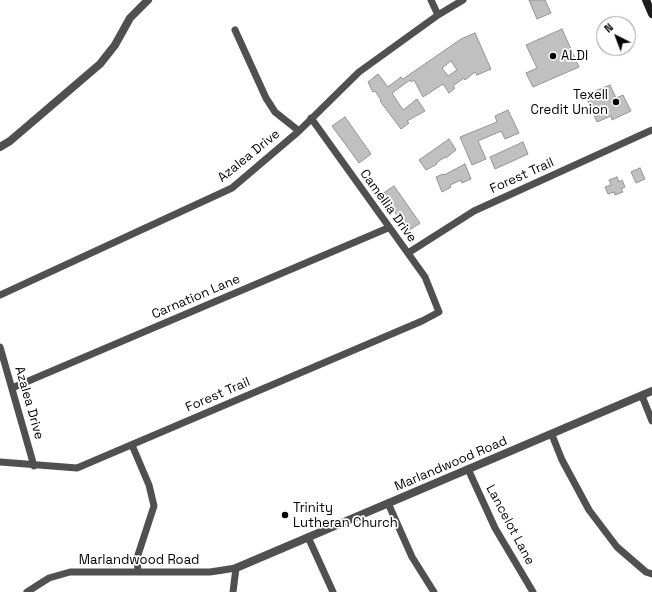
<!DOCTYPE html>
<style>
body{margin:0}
#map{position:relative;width:652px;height:592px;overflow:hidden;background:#fff;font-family:"Space Grotesk",sans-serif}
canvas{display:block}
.north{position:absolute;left:596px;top:16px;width:40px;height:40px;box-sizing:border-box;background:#fff;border:1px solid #999;border-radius:50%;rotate:318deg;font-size:11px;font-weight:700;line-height:16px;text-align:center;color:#000}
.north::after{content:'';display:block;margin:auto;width:14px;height:18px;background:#000;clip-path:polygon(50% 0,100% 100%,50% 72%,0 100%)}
</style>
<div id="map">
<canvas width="652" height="592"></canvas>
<div class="north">N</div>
</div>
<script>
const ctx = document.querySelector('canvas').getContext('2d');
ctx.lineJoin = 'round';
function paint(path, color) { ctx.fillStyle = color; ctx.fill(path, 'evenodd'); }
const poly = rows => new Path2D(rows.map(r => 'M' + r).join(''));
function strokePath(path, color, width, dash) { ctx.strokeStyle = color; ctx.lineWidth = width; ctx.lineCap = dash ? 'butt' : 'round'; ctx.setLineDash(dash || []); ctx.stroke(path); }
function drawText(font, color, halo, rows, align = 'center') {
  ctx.font = font + ' "Space Grotesk",sans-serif'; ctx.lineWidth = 3.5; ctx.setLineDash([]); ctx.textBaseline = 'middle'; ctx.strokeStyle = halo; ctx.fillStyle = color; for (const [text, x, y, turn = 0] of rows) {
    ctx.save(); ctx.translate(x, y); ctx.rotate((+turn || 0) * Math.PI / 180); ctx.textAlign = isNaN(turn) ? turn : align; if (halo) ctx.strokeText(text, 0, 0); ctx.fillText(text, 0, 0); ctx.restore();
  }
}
const building = poly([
 [529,0,545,0,551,13,537,19,529,0],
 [562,29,579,67,533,87,526,73,537,68,526,45,562,29],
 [475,33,491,69,477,75,475,72,465,80,464,78,453,86,455,88,449,93,443,84,423,97,414,80,411,82,410,80,392,93,403,110,417,99,425,111,407,121,409,123,401,129,380,101,381,100,375,91,373,92,368,82,378,74,388,87,401,77,403,79,461,39,475,33],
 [451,61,457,70,448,76,442,68,451,61],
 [610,85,616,98,623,95,631,111,612,120,611,116,597,122,585,95,610,85],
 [508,110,519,133,505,139,501,131,478,141,486,159,472,165,460,137,497,122,495,116,508,110],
 [345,117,371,154,359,163,332,126,345,117],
 [449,139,456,150,446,158,445,157,436,163,437,164,426,170,419,160,449,139],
 [523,142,528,154,495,169,490,157,523,142],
 [465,164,471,179,462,183,461,180,450,185,451,187,442,192,436,177,443,174,444,175,465,164],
 [640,168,645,179,636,183,631,172,640,168],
 [617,177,619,182,622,180,625,187,621,189,623,192,615,195,614,192,608,194,605,187,611,185,609,180,617,177],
 [394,186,420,223,408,231,382,194,394,186]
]);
const minor = poly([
 [431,0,438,15],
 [235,30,266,98,275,112,299,131],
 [408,253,474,211,652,130],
 [0,295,232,188,299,131,359,72,438,15,463,0],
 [0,347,34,466],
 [12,388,388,228],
 [642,396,652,421],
 [552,435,562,460,589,510,617,547,646,572,652,574],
 [132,445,149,485,154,506,137,558,138,572],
 [0,462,77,468,422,321,439,312,425,277,311,118],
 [468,469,495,528,533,592],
 [388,503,412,557,434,592],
 [308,537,333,592],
 [27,592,49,578,70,572,210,572,236,568,233,592]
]);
const tertiary = poly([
 [0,147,10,141,100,64,115,45,130,18,148,0],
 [236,568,652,391]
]);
const secondary = poly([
 [646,0,652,14]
]);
const markers = [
 [553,56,4,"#000"],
 [616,102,4,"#000"],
 [285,515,4,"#000"]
];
const poiNames = [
 ["ALDI",561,56],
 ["Texell",608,95,"right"],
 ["Credit Union",608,110,"right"],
 ["Trinity",293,508],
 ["Lutheran Church",293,523]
];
const streetNames = [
 ["Azalea Drive",249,156,-39],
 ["Forest Trail",522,176,-24],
 ["Camellia Drive",388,206,54],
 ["Carnation Lane",196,297,-23],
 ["Forest Trail",218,395,-23],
 ["Azalea Drive",29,403,74],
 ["Marlandwood Road",451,464,-23],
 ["Lancelot Lane",510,525,62],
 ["Marlandwood Road",139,560]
];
paint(building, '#c0c0c0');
strokePath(building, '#949494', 1);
strokePath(minor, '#505050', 7);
strokePath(tertiary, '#505050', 8);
strokePath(secondary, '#1d1d1d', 8);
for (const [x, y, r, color] of markers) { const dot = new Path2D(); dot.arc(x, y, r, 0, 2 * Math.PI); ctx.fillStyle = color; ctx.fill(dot); strokePath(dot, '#fff', 1.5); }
drawText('13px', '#000', '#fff', poiNames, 'left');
drawText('13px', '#000', '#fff', streetNames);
</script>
